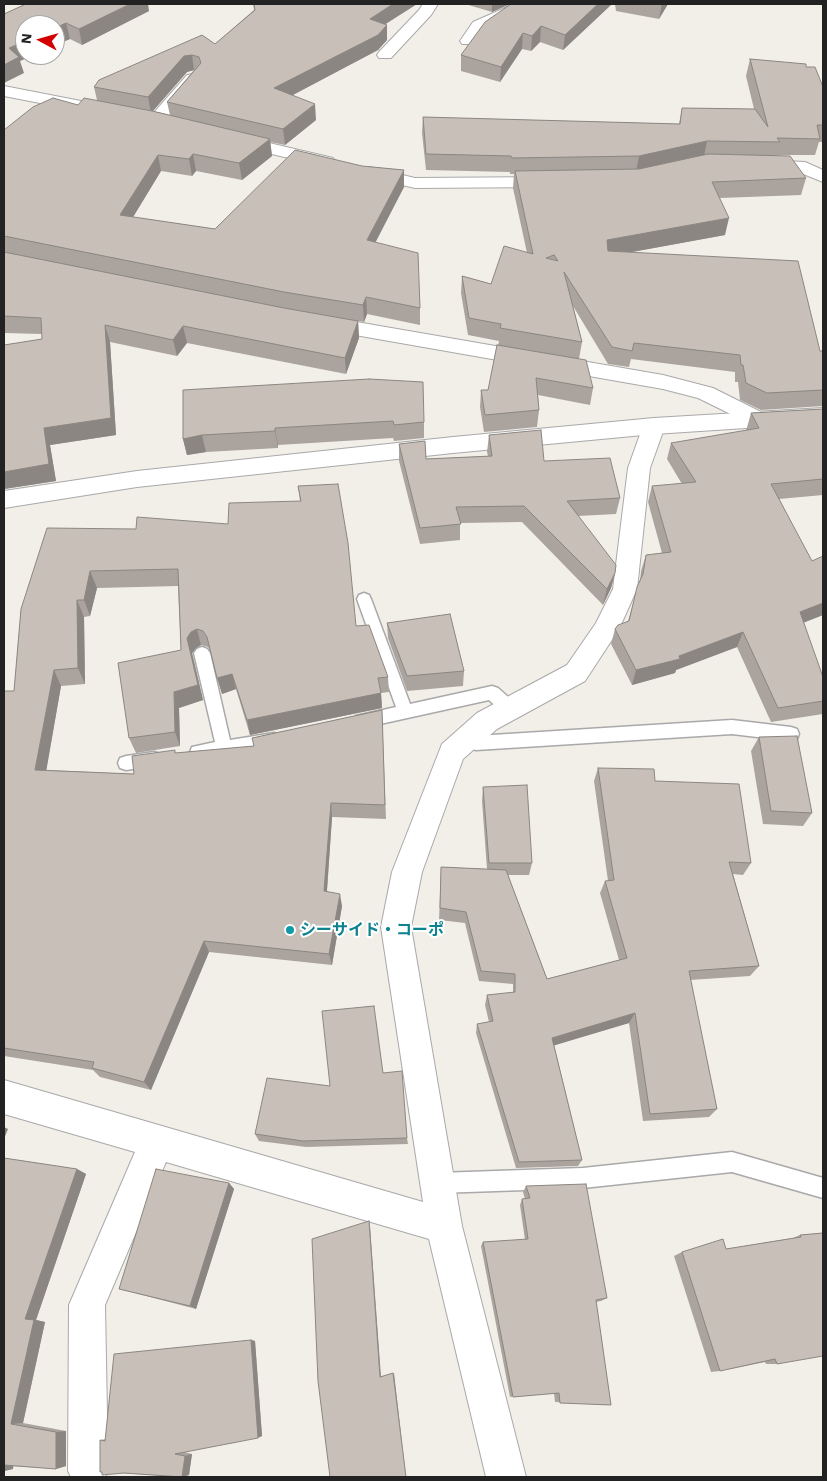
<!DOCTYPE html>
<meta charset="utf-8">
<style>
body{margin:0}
#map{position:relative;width:827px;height:1481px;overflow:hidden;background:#f2efe9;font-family:"Work Sans",sans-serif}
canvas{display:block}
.frame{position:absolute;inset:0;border:5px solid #222;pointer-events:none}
.north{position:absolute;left:15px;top:15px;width:50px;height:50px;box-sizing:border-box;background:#fff;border:1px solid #a7a7a7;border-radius:50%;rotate:276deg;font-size:14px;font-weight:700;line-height:20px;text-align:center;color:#222}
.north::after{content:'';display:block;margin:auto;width:18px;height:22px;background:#d40000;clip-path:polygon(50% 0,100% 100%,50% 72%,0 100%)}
</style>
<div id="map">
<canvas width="827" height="1481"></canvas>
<div class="frame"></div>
<div class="north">N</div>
</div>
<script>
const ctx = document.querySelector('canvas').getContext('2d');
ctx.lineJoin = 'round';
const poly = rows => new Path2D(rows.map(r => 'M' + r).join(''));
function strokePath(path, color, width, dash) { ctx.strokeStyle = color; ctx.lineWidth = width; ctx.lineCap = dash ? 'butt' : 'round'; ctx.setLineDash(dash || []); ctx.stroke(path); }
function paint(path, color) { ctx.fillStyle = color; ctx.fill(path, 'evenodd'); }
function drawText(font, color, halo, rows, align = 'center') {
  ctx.font = font + ' "Work Sans","Noto Sans JP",sans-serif'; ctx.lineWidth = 4; ctx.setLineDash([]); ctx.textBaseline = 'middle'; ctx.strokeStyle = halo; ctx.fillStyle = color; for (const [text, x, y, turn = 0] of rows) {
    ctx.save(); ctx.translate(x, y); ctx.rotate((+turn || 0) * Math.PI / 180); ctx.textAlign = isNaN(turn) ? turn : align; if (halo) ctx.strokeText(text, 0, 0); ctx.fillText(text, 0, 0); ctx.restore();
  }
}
const service = poly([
 [364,593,369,595,371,599,410,704,492,686,498,688,516,704,518,709,516,714,510,716,504,714,489,700,362,728,356,726,354,721,356,716,396,707,357,599,359,595,364,593],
 [202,647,207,649,210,653,230,740,274,733,280,735,282,740,280,745,198,759,192,757,190,752,192,747,215,742,194,653,197,649,202,647],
 [732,720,791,727,797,729,799,734,797,739,791,741,732,734,476,750,459,746,457,741,459,736,465,734,476,736,732,720],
 [154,752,160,754,162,759,160,764,154,766,126,770,120,768,118,763,120,758,126,756,154,752],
 [732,1152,823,1178,823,1198,732,1172,583,1188,438,1193,431,1190,428,1183,431,1176,438,1173,583,1168,732,1152]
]);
const minor = poly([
 [423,4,438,4,431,15,391,58,379,58,377,55,379,52,419,10,423,4],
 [514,4,534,4,531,7,485,28,474,44,462,44,460,41,473,22,514,4],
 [193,74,199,75,201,79,199,83,162,125,156,126,150,125,147,121,150,117,187,75,193,74],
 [4,86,86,102,92,103,95,107,92,111,86,112,4,96,4,86],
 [235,135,333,158,336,162,333,166,327,167,229,144,226,140,229,136,235,135],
 [761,160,805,162,823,170,823,182,796,171,755,169,752,165,755,161,761,160],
 [369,167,415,178,552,177,558,178,561,182,558,186,552,187,415,188,363,176,360,172,363,168,369,167],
 [322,316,663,375,713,388,765,414,768,419,765,424,757,427,698,398,663,389,315,328,312,323,315,318,322,316],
 [654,418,662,421,665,426,650,468,637,589,619,629,585,681,497,729,463,759,422,872,411,927,462,1226,526,1477,486,1477,429,1239,166,1162,105,1305,108,1471,105,1477,71,1477,68,1471,69,1305,135,1152,4,1114,4,1080,423,1202,381,927,392,872,442,744,477,713,567,665,596,623,613,589,628,468,643,426,646,421,654,418]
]);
const tertiary = poly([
 [823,408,823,423,654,434,453,453,137,487,4,508,4,491,137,471,453,437,654,418,823,408]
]);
const wall = poly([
 [253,4,417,4,385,24,387,25,387,40,378,50,292,95,316,120,285,145,270,142,272,156,242,180,196,171,192,176,161,171,133,217,215,229,362,166,404,170,404,187,375,242,420,308,420,325,367,314,364,322,358,321,359,338,346,374,187,343,177,356,110,342,116,435,50,445,56,481,4,489,4,345,42,339,42,334,4,333,4,130,78,105,97,100,94,87,215,44,254,10],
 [194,70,167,102,170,115,153,111,187,72],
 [465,4,510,4,492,12],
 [511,4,612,4,563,50,540,42,531,51,522,49,500,82,461,71,461,55],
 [615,4,668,4,659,19,616,11],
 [149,11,82,45,70,39,20,61,24,73,4,14],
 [750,59,806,67,823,87,823,142,819,142,815,155,776,155,806,178,801,195,720,198,725,235,631,252,820,351,823,351,823,406,761,410,740,400,738,382,735,382,735,372,631,359,629,367,608,364,573,306,582,342,579,359,593,388,590,405,538,395,539,410,537,427,484,432,480,407,481,390,488,390,499,341,468,335,461,293,462,276,491,284,527,253,513,188,514,174,510,174,510,172,426,170,422,133,423,117,679,124,682,108,754,109,746,76],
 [183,390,424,422,424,438,394,441,393,438,278,445,278,448,206,452,187,455,183,439],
 [823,409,823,495,779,499,823,615,803,623,823,677,823,714,771,722,737,647,676,670,675,673,632,685,611,644,615,629,628,621,640,581,641,571,646,555,662,553,648,502,652,486,682,484,667,459,671,443,746,431,751,413],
 [489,435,544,461,620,498,616,514,578,516,615,573,611,588,603,605,522,522,460,523,460,540,420,544,399,461,399,444,426,459,488,456,487,452],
 [298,486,356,626,388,677,389,692,381,693,382,708,250,735,236,689,222,694,211,652,208,647,201,645,196,648,192,653,203,700,179,708,180,746,136,753,129,738,181,650,178,586,97,588,90,616,84,617,85,684,61,686,46,770,134,774,176,753,254,746,252,738,382,710,386,819,332,817,327,892,342,906,332,965,209,952,151,1090,100,1077,93,1070,4,1056,4,691,14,691,21,609,136,529,228,524,300,501],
 [387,623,464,671,463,686,407,691,388,638],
 [759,737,812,813,803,826,763,824,751,751],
 [598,768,655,781,751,863,743,875,733,874,759,966,750,976,690,980,717,1109,709,1117,643,1121,629,1023,554,1045,582,1160,578,1166,516,1168,476,1033,477,1024,489,1022,485,1005,487,995,513,993,513,984,479,981,465,923,439,920,441,867,487,869,482,801,483,787,532,863,529,875,508,875,547,979,619,960,600,893,605,881,608,881,594,781],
 [330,1086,407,1138,408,1144,306,1147,259,1141,255,1134],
 [4,1158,77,1169,86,1174,36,1320,45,1322,23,1423,66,1431,66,1466,56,1469,13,1466,13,1469,4,1471],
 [229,1183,234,1189,196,1309,127,1291,119,1289],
 [526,1186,607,1298,601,1301,596,1302,611,1405,555,1402,554,1393,510,1397,481,1246,483,1242,525,1240,520,1205,522,1199,525,1199,523,1192],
 [823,1233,777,1364,766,1364,765,1362,720,1371,711,1372,674,1256,682,1252,726,1249,793,1238,800,1235],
 [251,1340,255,1341,262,1436,184,1452,192,1454,189,1475,183,1477,102,1472,100,1440,106,1439]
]);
const shadedWall = poly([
 [130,4,148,4,149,11,82,45,79,29],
 [393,4,417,4,370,34,370,19],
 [492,4,510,4,492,12],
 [598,4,612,4,563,50,565,35],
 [662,4,668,4,659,19],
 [66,23,70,39,55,45,55,28],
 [387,25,387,40,378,50,276,104,274,88],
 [541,26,540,42,531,51,532,36],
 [523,33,522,49,500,82,501,67],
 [25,41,25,55,33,55,20,61,24,73,4,83,4,65,9,48],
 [192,55,194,70,187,72,151,113,148,97,184,56],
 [315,104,316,120,285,145,283,129],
 [270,139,272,156,242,180,239,163],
 [707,141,704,157,636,172,639,156],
 [193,154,196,171,192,176,189,159],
 [158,155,161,171,124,232,120,215],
 [404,170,404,187,368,257,367,240],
 [729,218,725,235,605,257,607,240],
 [366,297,367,314,364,322,363,305],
 [358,321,359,338,346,374,345,358],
 [105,325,110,342,116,435,50,445,56,481,4,489,4,472,44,428],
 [183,326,187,343,177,356,173,340],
 [275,428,278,445,278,448,275,431],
 [202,435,206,452,187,455,183,439],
 [90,571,97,588,90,616,84,600],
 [615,573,611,588,603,605,607,589],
 [77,600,84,617,85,684,78,668],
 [823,603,823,615,792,627,800,612],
 [197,629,201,645,196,648,192,653,203,700,179,708,180,746,175,732,174,692,187,638,191,632],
 [743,632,737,647,676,670,675,673,632,685,636,670,679,656],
 [54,670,61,686,44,784,35,770],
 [232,674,236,689,222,694,217,678],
 [381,693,382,708,250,735,247,720],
 [331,803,332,817,326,903,324,891],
 [340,894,342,906,332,965,329,954],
 [204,941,209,952,151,1090,144,1082],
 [635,1013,629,1023,549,1047,552,1038],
 [4,1127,8,1129,4,1139],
 [77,1169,86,1174,36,1320,45,1322,23,1423,11,1424,25,1319],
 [229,1183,234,1189,196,1309,190,1306],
 [369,1221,370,1226,381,1377,380,1377],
 [251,1340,255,1341,262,1436,258,1438],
 [393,1373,394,1373,406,1477],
 [66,1431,66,1466,56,1469,56,1432],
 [192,1454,189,1475,182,1477,185,1456],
 [14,1463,13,1469,4,1471,4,1465]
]);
const building = poly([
 [26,4,130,4,79,29,66,23,55,28,55,25,25,25,25,41,9,48,19,57,4,65,4,14,26,4],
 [254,4,393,4,370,19,387,25,378,35,274,88,315,104,283,129,167,102,201,63,199,57,192,55,184,56,148,97,94,87,99,80,202,35,215,44,255,10,254,4],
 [511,4,598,4,565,35,541,26,532,36,523,33,501,67,461,55,485,22,511,4],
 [750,59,806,64,806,67,815,67,823,87,823,125,817,125,820,139,777,138,780,142,707,141,639,156,512,158,511,156,426,154,423,117,680,124,682,108,755,109,768,127,750,59],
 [53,98,78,105,84,98,152,111,270,139,239,163,193,154,189,159,158,155,120,215,215,229,295,150,362,166,404,170,367,240,418,253,420,308,366,297,363,305,284,292,4,236,4,130,33,107,53,98],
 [708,154,790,156,806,178,712,182,729,218,607,240,608,251,798,261,820,351,823,351,823,390,767,393,746,383,743,365,741,365,740,355,634,343,632,351,612,347,564,272,582,342,500,328,501,324,469,318,462,276,491,284,504,246,533,254,515,171,639,169,708,154],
 [554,255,558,261,546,258,554,255],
 [4,252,284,308,358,321,345,358,183,326,173,340,105,325,111,418,44,428,49,464,4,472,4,345,42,339,41,318,4,316,4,252],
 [497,345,586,360,593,388,536,378,539,410,485,415,481,390,488,390,497,345],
 [369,379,423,382,424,422,394,425,393,421,275,428,275,431,202,435,183,439,183,390,369,379],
 [823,409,823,479,771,484,812,561,823,556,823,603,800,612,823,677,823,701,778,708,743,632,679,656,680,659,636,670,615,629,618,625,629,621,637,587,643,574,646,555,671,552,652,486,696,482,671,443,759,428,751,413,823,409],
 [541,430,544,461,610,458,620,498,567,501,616,565,615,573,607,589,524,506,456,507,461,524,420,528,399,444,425,441,426,459,492,456,489,435,541,430],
 [338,484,348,543,356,626,369,625,388,677,378,678,381,693,247,720,232,674,217,678,207,637,203,631,197,629,191,632,187,638,198,685,174,692,175,732,129,738,118,663,181,650,178,569,90,571,84,600,77,600,78,668,54,670,35,770,134,774,132,756,175,750,175,753,254,746,252,738,382,710,385,805,331,803,324,891,340,894,329,954,204,941,144,1082,92,1068,94,1062,4,1048,4,691,14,691,21,609,47,528,136,529,137,517,228,524,229,503,301,501,298,486,338,484],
 [450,614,464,671,407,676,387,623,450,614],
 [797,736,812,813,771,811,759,737,797,736],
 [598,768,654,769,655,781,739,784,751,863,729,862,759,966,689,971,717,1109,650,1114,635,1013,552,1038,582,1160,519,1162,477,1024,493,1021,487,995,515,992,515,974,481,971,466,912,440,908,441,867,506,870,547,979,627,958,605,881,614,880,598,768],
 [527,785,532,863,489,863,483,787,527,785],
 [374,1006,383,1073,402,1071,407,1138,303,1141,255,1134,267,1078,330,1086,322,1011,374,1006],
 [4,1158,77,1169,25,1319,34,1320,11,1424,56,1432,56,1469,4,1465,4,1158],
 [156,1169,229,1183,190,1306,119,1289,156,1169],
 [586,1184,607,1298,596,1300,611,1405,560,1403,559,1393,513,1397,483,1242,528,1239,522,1199,530,1198,526,1186,586,1184],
 [369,1221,380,1377,393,1373,406,1477,330,1477,318,1381,312,1239,369,1221],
 [823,1233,823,1356,777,1364,775,1359,720,1371,682,1252,723,1239,726,1249,801,1237,800,1235,823,1233],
 [251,1340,258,1438,175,1454,185,1456,182,1477,124,1473,102,1475,102,1472,100,1472,100,1440,105,1441,114,1354,251,1340]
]);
const markers = [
 [290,930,5,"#0f9aa8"]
];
const cultureNames = [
 ["シーサイド・コーポ",300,930]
];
strokePath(service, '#a9a9a9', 3);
strokePath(minor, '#a9a9a9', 2);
strokePath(tertiary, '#a9a9a9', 2);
paint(service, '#fff');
paint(minor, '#fff');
paint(tertiary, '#fff');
paint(wall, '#aba49e');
paint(shadedWall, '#8b8681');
paint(building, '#c7bfb8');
strokePath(building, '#8b8681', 1);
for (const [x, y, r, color] of markers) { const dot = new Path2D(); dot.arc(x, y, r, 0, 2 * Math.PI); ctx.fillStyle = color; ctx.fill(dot); strokePath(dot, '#fff', 2); }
drawText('bold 16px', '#0d838f', '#fff', cultureNames, 'left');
</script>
